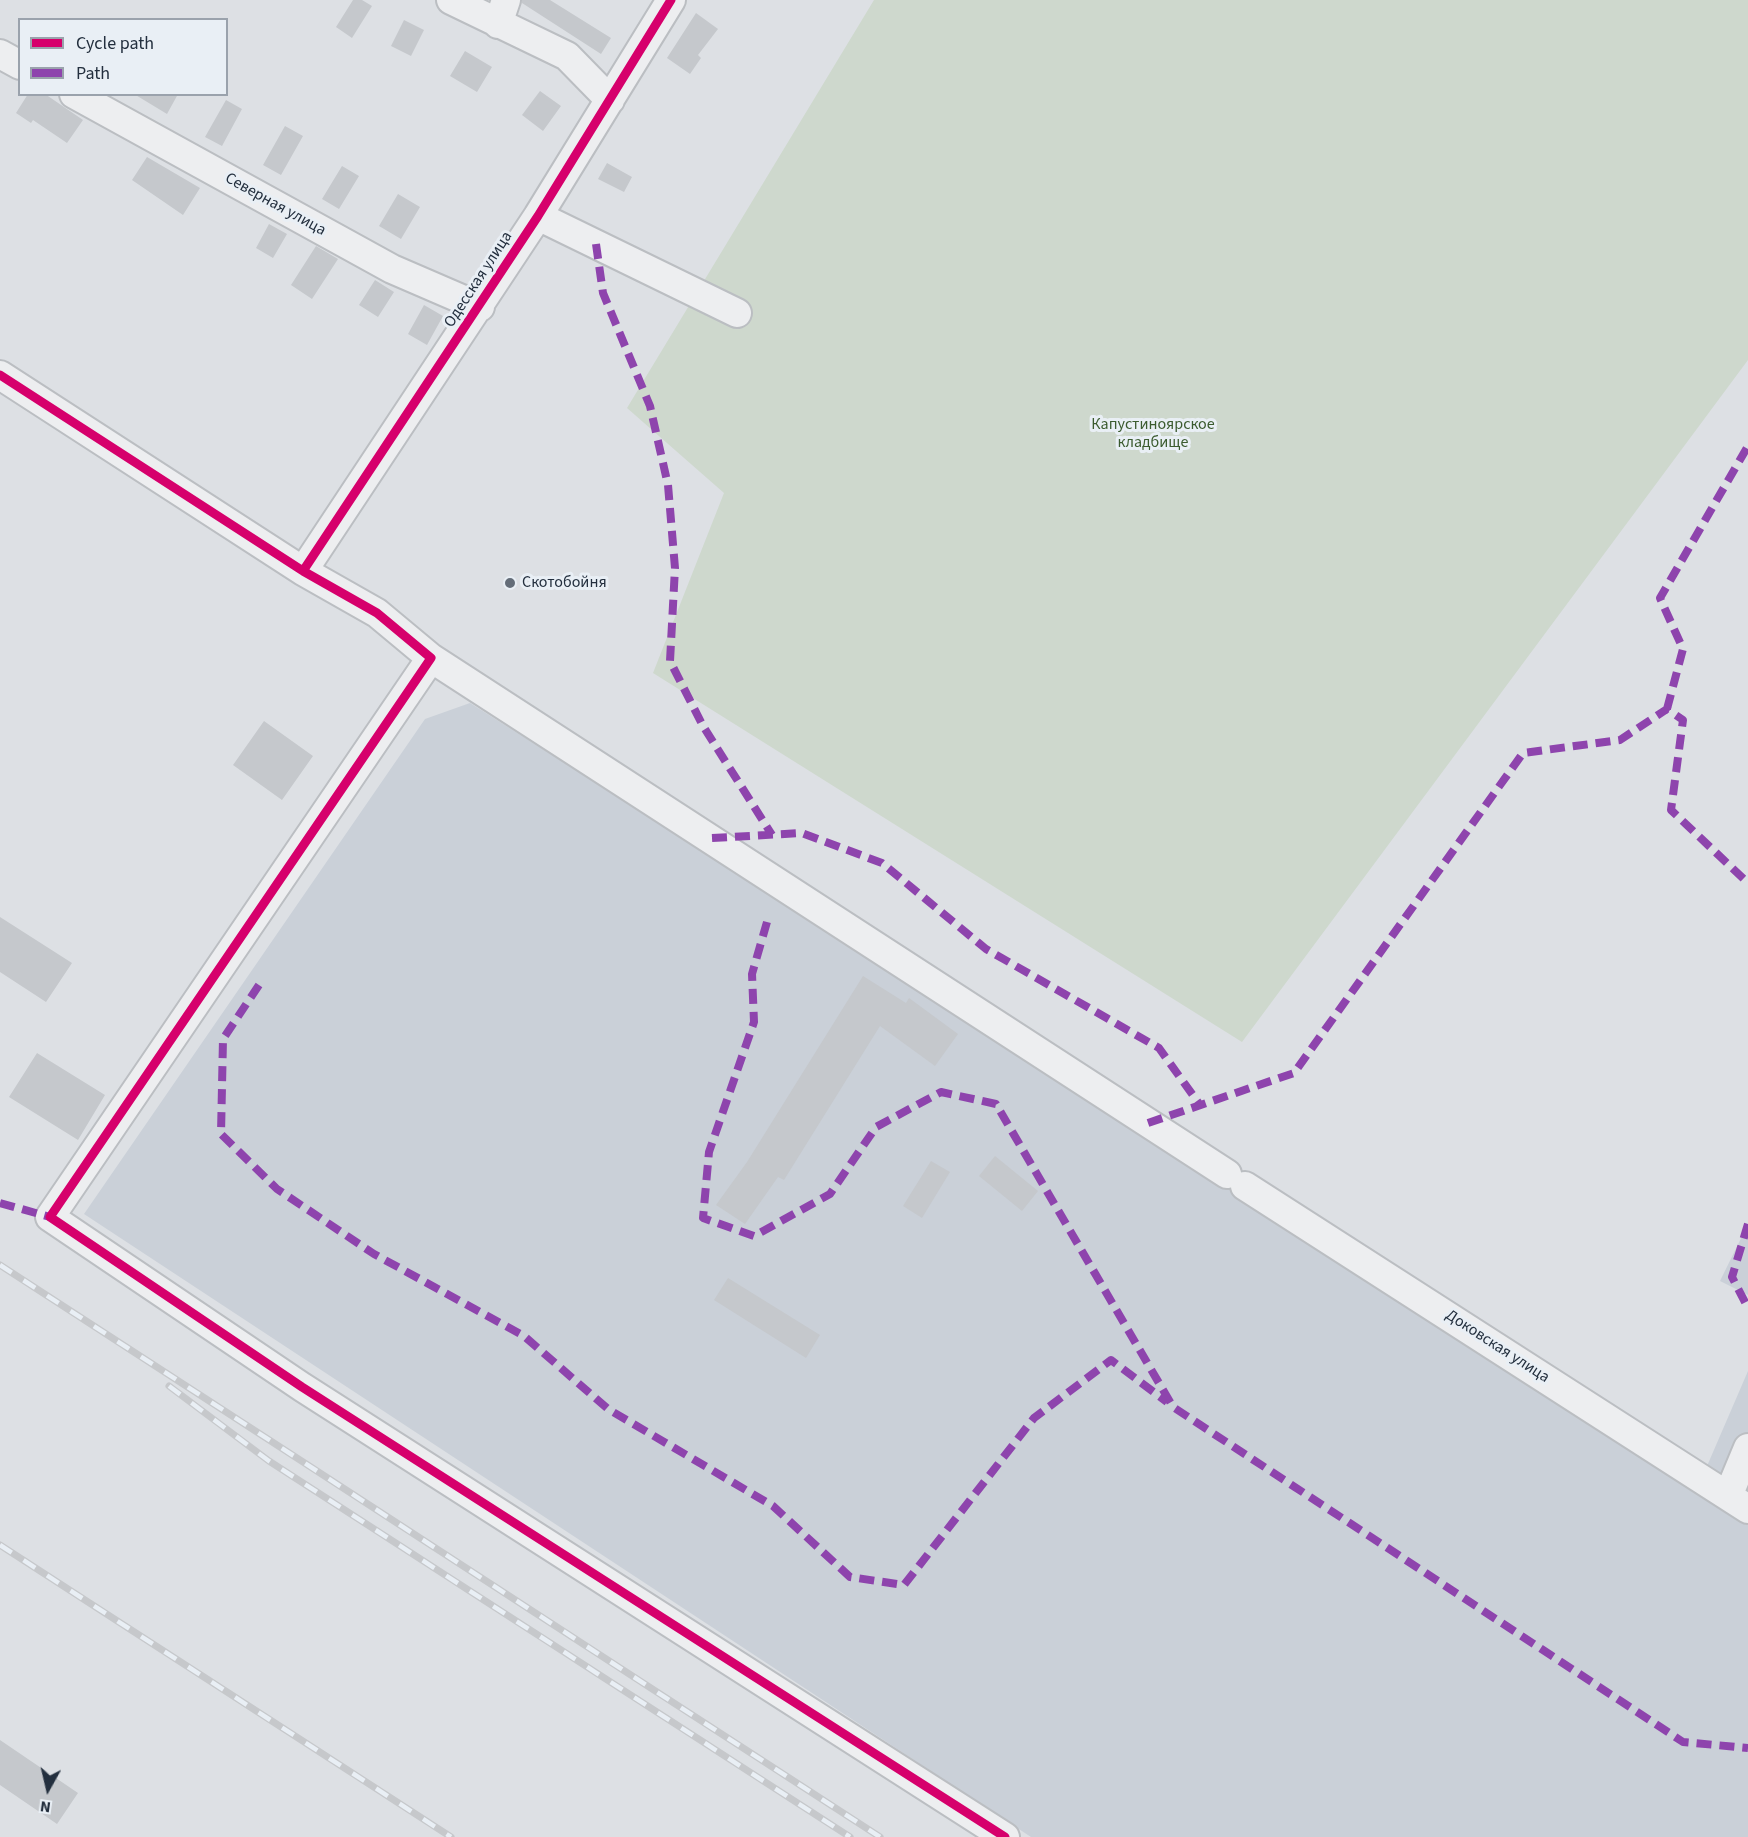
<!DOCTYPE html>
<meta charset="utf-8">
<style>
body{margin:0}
#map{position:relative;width:1748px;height:1837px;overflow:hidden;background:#dde0e4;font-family:"Source Sans 3",sans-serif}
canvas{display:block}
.legend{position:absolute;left:18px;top:18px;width:210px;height:78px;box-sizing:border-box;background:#e9eff5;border:2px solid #9aa2ac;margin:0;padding:8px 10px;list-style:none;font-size:18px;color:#232f3e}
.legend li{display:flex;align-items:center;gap:12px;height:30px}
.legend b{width:30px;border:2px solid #9aa2ac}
.north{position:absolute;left:18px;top:1759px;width:60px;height:60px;-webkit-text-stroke:4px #e9eff5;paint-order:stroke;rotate:188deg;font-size:16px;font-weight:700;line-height:24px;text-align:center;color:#232f3e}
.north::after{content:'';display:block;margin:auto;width:21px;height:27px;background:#232f3e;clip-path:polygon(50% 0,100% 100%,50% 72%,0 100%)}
</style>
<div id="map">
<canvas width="1748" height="1837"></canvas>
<ul class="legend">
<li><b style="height:8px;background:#d6006c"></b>Cycle path</li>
<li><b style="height:8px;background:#8e44ad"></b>Path</li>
</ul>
<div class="north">N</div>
</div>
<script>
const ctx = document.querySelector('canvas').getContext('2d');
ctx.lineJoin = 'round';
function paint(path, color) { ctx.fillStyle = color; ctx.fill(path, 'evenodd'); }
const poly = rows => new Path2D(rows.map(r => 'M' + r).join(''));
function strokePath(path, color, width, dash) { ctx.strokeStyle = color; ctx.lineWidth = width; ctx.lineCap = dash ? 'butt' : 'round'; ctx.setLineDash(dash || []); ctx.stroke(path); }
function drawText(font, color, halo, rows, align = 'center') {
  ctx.font = font + ' "Source Sans 3",sans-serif'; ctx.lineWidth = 6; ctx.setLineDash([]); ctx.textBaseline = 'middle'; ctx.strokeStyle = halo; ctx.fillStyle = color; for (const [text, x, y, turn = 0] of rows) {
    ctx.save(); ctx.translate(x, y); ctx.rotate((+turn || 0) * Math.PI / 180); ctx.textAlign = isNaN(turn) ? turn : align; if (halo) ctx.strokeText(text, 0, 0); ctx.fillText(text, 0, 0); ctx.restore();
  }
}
const built = poly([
 [470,703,1278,1214,1748,1520,1748,1837,1031,1837,84,1214,425,719],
 [1748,1224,1748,1295,1720,1281],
 [1748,1371,1748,1500,1704,1473]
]);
const green = poly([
 [874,0,1748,0,1748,360,1242,1042,653,673,724,493,627,408]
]);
const building = poly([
 [353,0,362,0,372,6,352,38,336,27],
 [522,0,550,0,611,38,601,54,522,3],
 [696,13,718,29,698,55,701,58,690,74,667,58],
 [404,20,424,30,411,56,391,46],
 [465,51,492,67,477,92,450,76],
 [540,91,561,106,543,131,522,115],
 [28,94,45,94,83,120,67,143,33,120,31,123,16,113],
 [134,94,178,94,167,114],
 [226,100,242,109,222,146,205,137],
 [285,126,303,136,281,175,263,165],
 [147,157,200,188,183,215,132,180],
 [607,163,632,177,624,192,598,179],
 [342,166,359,176,339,209,322,199],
 [398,194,420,207,401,239,379,226],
 [269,224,287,234,273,258,256,248],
 [316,246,338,259,312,299,291,285],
 [375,280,394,292,378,317,359,305],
 [424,305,443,316,427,345,408,334],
 [264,721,313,756,282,800,233,765],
 [0,917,72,963,46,1002,0,972],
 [863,976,906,1003,909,998,958,1034,935,1066,880,1026,784,1180,778,1177,745,1224,716,1205,747,1162],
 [37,1053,105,1095,78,1140,9,1097],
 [995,1156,1038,1191,1022,1211,979,1176],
 [931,1161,950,1172,922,1218,903,1206],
 [728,1278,820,1335,806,1358,714,1300],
 [0,1740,78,1793,57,1824,0,1785]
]);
const minor = poly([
 [451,0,567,56,610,100],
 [498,24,506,0],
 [0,54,20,65],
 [74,94,392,269,480,307],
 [538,216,737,313],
 [0,375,303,571,377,613,431,658,50,1217,302,1387,1005,1837],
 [303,571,538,216,671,0],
 [431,658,1227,1174],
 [1245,1186,1748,1509],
 [1728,1496,1748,1448]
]);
const rail = poly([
 [0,1265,880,1837],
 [169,1386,269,1461,850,1837],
 [0,1545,451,1837]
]);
const quiet = poly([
 [596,244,603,293,650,406,668,485,675,568,670,661,703,726,772,835],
 [1667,709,1683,649,1660,598,1748,446],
 [712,838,802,833,882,863,986,949,1159,1048,1200,1105],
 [767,922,752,974,754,1022,709,1152,703,1218,754,1236,830,1194,876,1127,941,1092,996,1104,1173,1407,1683,1742,1748,1748],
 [259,985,223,1039,221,1134,277,1189,374,1254,524,1336,608,1409,773,1506,850,1577,904,1585,1034,1418,1111,1360,1167,1402],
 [1148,1123,1294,1073,1523,753,1620,740,1667,709,1683,720,1671,810,1748,883],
 [0,1203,50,1217],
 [1748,1224,1732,1277,1748,1308]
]);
const cycleway = poly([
 [0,375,303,571,377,613,431,658,50,1217,302,1387,1005,1837],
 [303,571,538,216,671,0]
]);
const markers = [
 [510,583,6,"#646d78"]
];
const streetNames = [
 ["Северная улица",275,205,29],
 ["Одесская улица",479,280,-57],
 ["Доковская улица",1497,1347,33]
];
const parkNames = [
 ["Капустиноярское",1153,425],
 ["кладбище",1153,443]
];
const poiNames = [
 ["Скотобойня",522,583]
];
paint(built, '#cad0d8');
paint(green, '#ced8cd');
paint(building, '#c5c8cc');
strokePath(minor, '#bbbec2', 32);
strokePath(minor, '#edeef0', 28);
strokePath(rail, '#c6c8cb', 7);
strokePath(rail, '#e9eff5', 4.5, [14]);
strokePath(quiet, '#8e44ad', 8, [15, 8]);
strokePath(cycleway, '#d6006c', 9);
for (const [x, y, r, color] of markers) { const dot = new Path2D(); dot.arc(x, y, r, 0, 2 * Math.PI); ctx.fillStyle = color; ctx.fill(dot); strokePath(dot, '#e9eff5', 2); }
drawText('16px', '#232f3e', '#e9eff5', streetNames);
drawText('16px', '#3b5b2f', '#e9eff5', parkNames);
drawText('16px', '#232f3e', '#e9eff5', poiNames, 'left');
</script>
